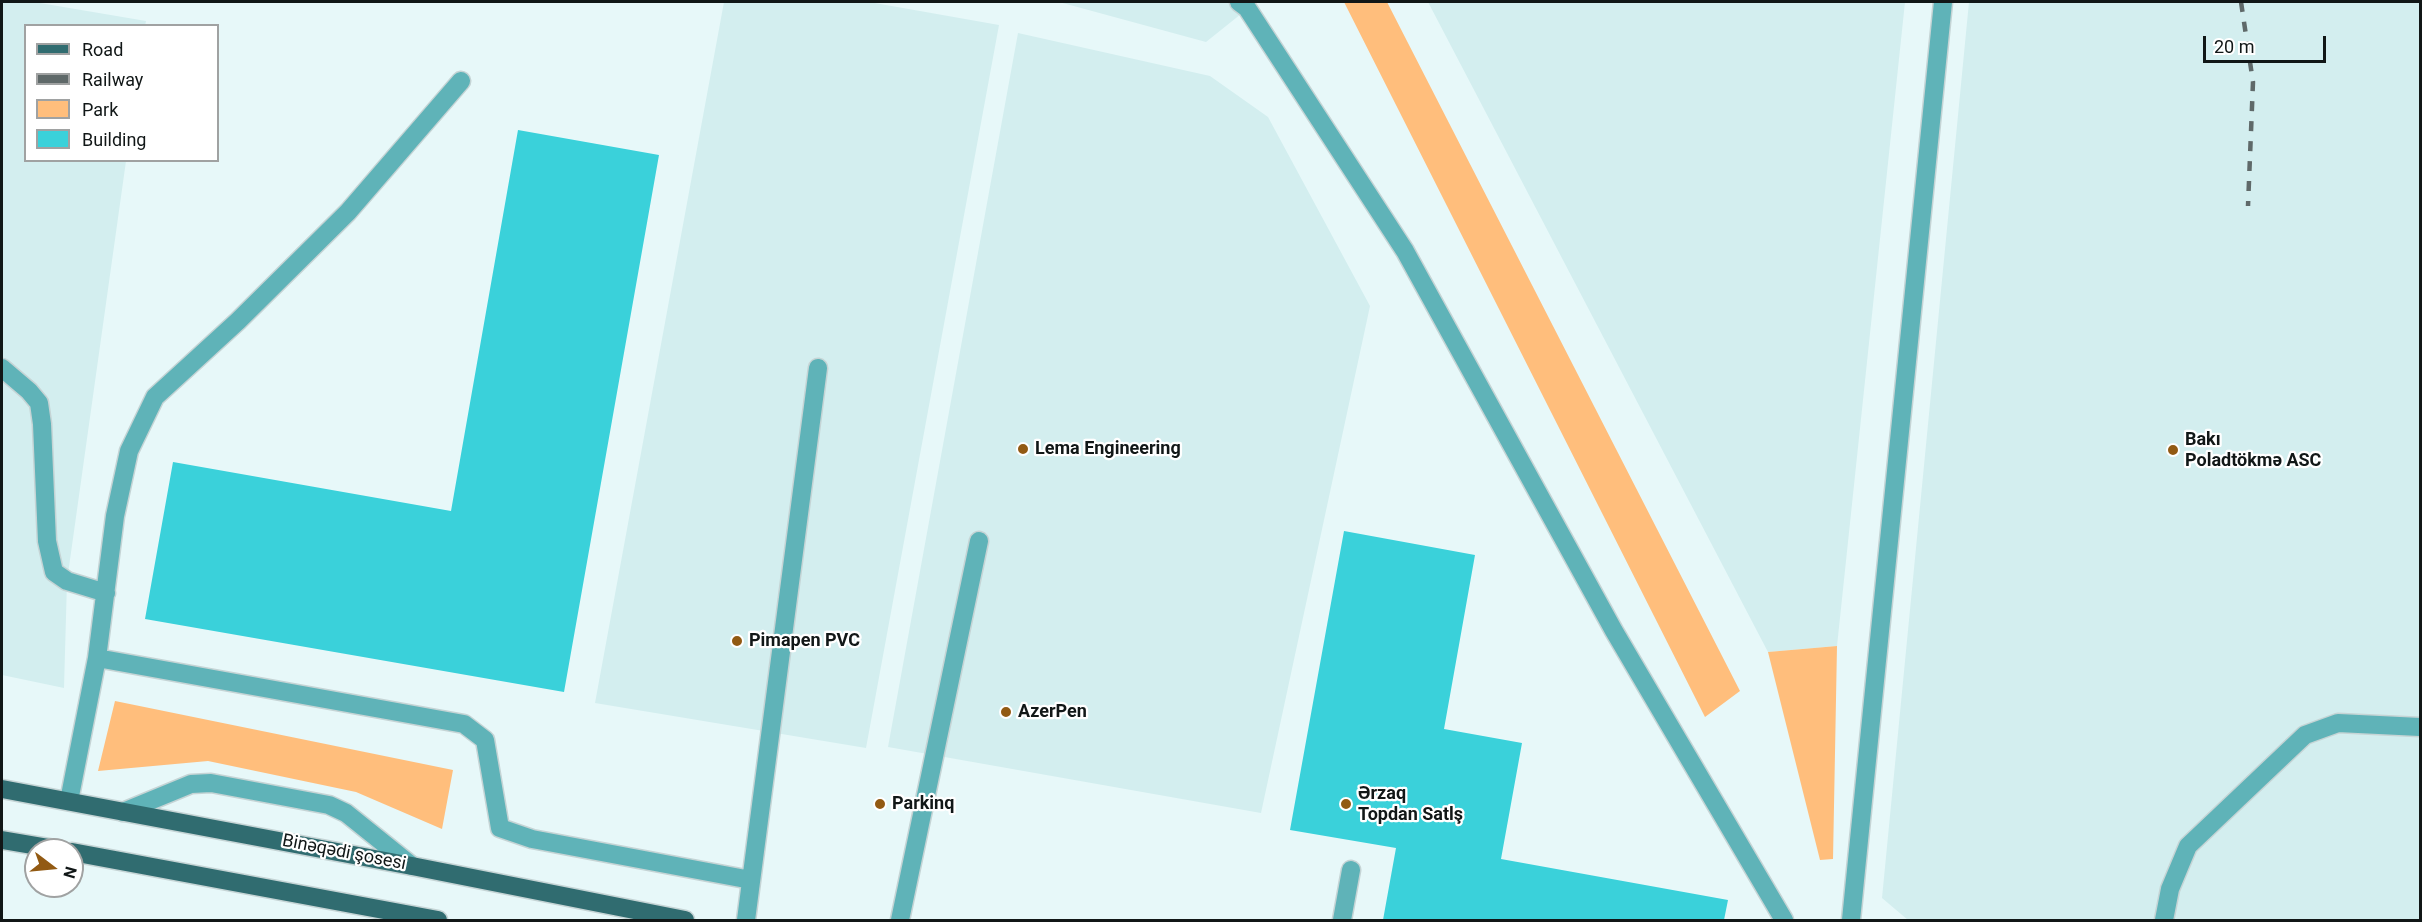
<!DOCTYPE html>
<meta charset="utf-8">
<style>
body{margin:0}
#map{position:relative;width:2422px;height:922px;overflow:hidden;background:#e7f8f9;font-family:Roboto,sans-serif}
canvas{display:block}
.frame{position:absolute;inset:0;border:3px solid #111717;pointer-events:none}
.legend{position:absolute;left:24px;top:24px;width:195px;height:138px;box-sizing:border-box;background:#fff;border:2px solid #a0a2a2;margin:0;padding:8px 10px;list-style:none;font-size:18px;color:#111717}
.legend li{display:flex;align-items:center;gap:12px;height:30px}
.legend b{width:30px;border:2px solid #a0a2a2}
.north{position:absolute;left:24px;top:838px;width:60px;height:60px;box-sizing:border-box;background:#fff;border:2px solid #a0a2a2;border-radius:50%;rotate:106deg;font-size:16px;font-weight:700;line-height:24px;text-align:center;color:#111717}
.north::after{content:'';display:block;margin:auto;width:21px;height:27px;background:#925a13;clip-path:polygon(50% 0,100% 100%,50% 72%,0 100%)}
.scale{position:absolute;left:2203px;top:36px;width:123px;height:27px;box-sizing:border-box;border:3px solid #111717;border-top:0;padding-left:8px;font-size:18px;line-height:21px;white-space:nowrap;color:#111717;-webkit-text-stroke:4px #fff;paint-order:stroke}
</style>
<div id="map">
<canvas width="2422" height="922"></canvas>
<div class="frame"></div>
<ul class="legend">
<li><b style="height:8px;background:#306c70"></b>Road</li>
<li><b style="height:8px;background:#5f6969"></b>Railway</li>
<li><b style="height:16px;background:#ffbe7c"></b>Park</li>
<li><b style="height:16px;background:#3ad1da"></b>Building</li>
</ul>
<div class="north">N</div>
<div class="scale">20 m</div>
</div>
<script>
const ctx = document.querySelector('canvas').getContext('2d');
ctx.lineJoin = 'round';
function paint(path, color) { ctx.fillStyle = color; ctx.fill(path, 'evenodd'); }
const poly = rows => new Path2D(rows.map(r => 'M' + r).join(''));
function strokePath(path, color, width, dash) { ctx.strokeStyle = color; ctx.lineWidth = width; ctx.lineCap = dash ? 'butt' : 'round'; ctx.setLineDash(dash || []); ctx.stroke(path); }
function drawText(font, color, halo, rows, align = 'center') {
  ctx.font = font + ' Roboto,sans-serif'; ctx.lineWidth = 4.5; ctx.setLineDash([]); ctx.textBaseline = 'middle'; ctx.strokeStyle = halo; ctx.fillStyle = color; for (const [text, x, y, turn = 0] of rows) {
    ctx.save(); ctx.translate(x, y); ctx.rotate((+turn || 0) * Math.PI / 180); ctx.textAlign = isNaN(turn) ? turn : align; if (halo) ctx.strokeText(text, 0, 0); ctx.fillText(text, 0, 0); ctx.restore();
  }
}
const built = poly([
 [2,2,34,2,146,21,145,26,26,26,26,160,126,161,67,581,64,688,2,675],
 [724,2,869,2,999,25,866,748,595,703],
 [1059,2,1256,2,1206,42],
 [1428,2,1905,2,1837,646,1768,652],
 [1969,2,2420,2,2420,920,1908,920,1882,898],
 [1018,33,1210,76,1268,117,1370,306,1261,813,888,747]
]);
const green = poly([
 [1344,2,1387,2,1740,691,1705,717],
 [1837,646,1833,859,1820,860,1768,652],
 [115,701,453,770,442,829,356,792,208,761,98,771]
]);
const building = poly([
 [518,130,659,155,564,692,145,619,173,462,451,511],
 [1344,531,1475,555,1444,729,1522,743,1501,859,1728,900,1724,920,1383,920,1396,848,1290,830]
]);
const minor = poly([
 [1239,2,1247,8,1405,251,1614,631,1784,920],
 [2,368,29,391,39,403,42,424,47,541,54,572,67,581,106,593],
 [97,658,464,724,485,740,500,828,532,839,751,880],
 [69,801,97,658,115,516,129,451,155,397,238,321,348,212,461,81],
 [123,812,191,784,211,783,329,805,346,813,412,866],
 [746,920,818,368],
 [900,920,979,541],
 [1342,920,1351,870],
 [1851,920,1943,2],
 [2164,920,2170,889,2188,846,2305,735,2338,723,2420,727]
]);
const major = poly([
 [2,789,412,866,685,920],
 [2,840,61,850],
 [72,852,438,920]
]);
const rail = poly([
 [2241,2,2253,82,2248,206]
]);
const markers = [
 [1023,449,6,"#925a13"],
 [2173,450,6,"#925a13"],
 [737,641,6,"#925a13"],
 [1006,712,6,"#925a13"],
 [880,804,6,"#925a13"],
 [1346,804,6,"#925a13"]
];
const poiNames = [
 ["Bakı",2185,440],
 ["Poladtökmə ASC",2185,461],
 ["Lema Engineering",1035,449],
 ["Pimapen PVC",749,641],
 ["AzerPen",1018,712],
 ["Ərzaq",1358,794],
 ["Topdan Satlş",1358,815],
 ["Parkinq",892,804]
];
const streetNames = [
 ["Binəqədi şosesi",344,853,11]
];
paint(built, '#d3eeef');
paint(green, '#ffbe7c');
paint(building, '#3ad1da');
strokePath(minor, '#c5d4d5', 21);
strokePath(major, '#c5d4d5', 21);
strokePath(minor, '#5fb3b8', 18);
strokePath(major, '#306c70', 18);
strokePath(rail, '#5f6969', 4.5, [10, 10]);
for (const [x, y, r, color] of markers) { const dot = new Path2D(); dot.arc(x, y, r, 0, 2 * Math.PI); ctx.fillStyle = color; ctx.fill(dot); strokePath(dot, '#fff', 2); }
drawText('bold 18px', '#111717', '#fff', poiNames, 'left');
drawText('18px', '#111717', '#fff', streetNames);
</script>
